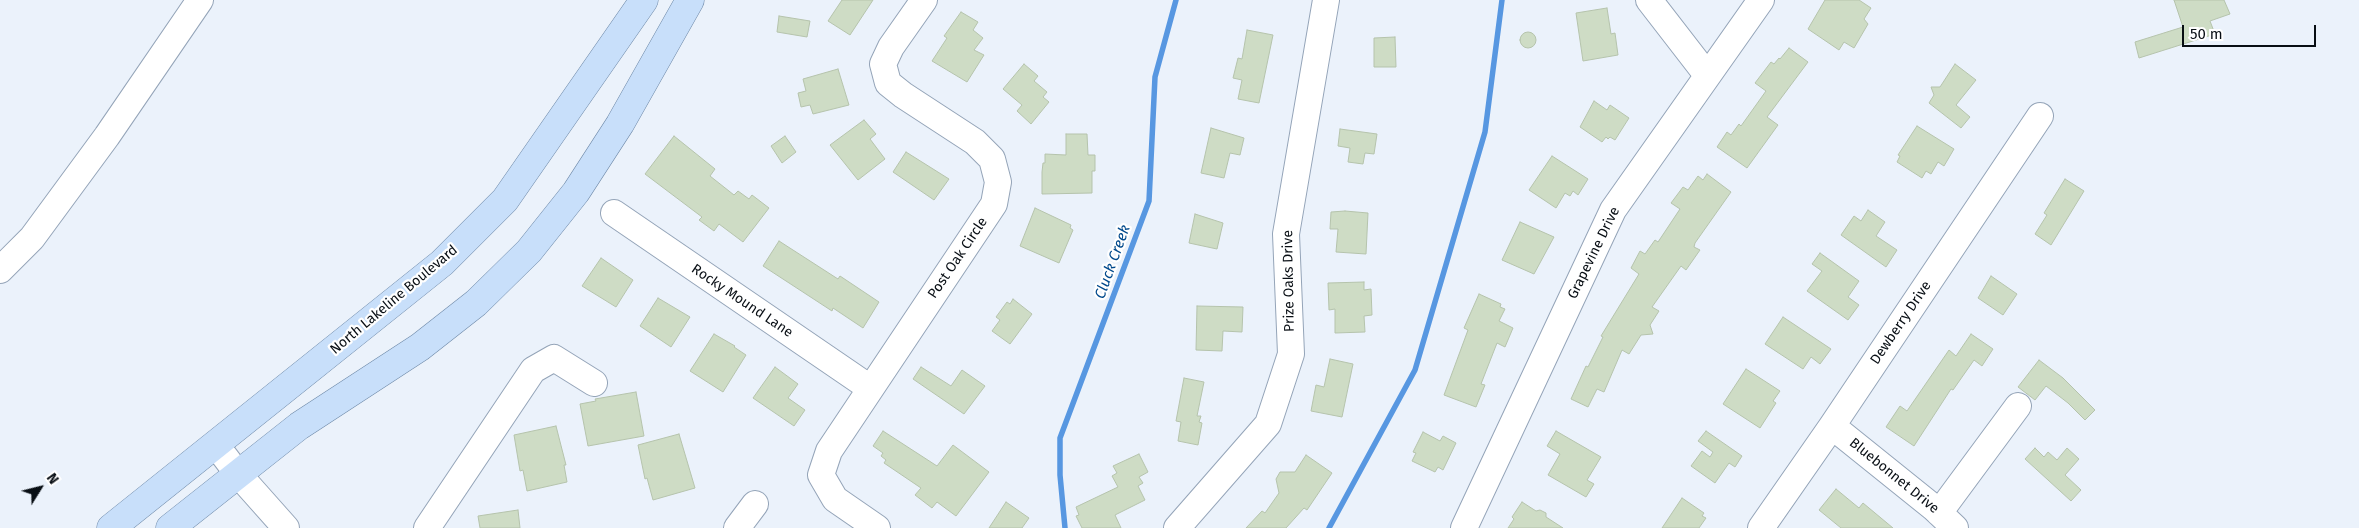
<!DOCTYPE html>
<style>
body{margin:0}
#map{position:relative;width:2359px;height:528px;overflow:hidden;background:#ebf2fb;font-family:"Fira Sans",sans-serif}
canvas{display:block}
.north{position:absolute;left:15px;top:463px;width:50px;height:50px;-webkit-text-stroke:4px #fff;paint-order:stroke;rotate:54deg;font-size:14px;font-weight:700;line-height:20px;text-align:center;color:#080e14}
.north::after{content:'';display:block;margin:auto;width:18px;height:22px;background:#080e14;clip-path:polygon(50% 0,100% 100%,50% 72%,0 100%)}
.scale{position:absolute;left:2182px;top:25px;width:134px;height:22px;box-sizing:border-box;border:2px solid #080e14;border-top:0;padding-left:6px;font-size:15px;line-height:18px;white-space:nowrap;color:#080e14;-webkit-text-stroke:4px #fff;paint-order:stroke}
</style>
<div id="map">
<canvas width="2359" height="528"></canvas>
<div class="north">N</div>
<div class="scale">50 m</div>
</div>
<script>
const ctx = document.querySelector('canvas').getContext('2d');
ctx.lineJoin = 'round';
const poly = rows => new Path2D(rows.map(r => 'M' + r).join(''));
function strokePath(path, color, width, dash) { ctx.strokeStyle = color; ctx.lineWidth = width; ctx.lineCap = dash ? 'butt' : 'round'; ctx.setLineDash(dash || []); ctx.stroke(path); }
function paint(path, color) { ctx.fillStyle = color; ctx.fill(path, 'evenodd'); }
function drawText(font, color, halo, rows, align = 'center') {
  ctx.font = font + ' "Fira Sans",sans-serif'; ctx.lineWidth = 4.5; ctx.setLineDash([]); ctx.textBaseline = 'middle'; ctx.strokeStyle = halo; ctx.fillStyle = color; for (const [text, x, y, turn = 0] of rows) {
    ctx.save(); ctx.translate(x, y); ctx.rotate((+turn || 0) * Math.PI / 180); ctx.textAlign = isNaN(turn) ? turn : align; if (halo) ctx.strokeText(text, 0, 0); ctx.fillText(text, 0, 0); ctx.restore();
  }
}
const stream = poly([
 [1065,528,1060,475,1060,438,1149,201,1155,77,1176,0],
 [1329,528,1415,370,1485,132,1502,0]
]);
const building = poly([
 [842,0,873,0,850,35,828,21,842,0],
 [1825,0,1859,0,1871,8,1864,19,1868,24,1854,48,1844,42,1839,50,1808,29,1825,0],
 [2174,0,2224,0,2230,14,2210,21,2215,34,2139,58,2135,42,2183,27,2174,0],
 [1607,8,1611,34,1615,33,1618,55,1583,61,1576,13,1607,8],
 [961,12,978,22,973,30,983,38,974,50,984,55,967,82,932,61,947,38,944,36,961,12],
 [779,16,810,21,807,37,777,32,779,16],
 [1247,30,1273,35,1259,103,1238,99,1242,80,1233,78,1238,58,1242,59,1247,30],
 '1520 40a8 8 0 1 1 16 0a8 8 0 1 1-16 0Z',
 [1395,37,1396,67,1374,67,1374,38,1395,37],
 [1789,48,1808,62,1767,117,1778,125,1747,168,1717,147,1727,132,1731,135,1739,124,1741,126,1766,91,1755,83,1771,62,1774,64,1779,58,1780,59,1789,48],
 [1024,64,1038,76,1034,81,1047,92,1043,97,1049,102,1031,124,1017,111,1022,105,1003,89,1024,64],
 [1955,64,1976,80,1956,105,1970,117,1961,128,1929,103,1934,95,1931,87,1940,87,1955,64],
 [838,69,849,105,813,114,810,105,801,107,798,93,806,91,803,79,838,69],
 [1594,101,1607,110,1610,105,1629,118,1615,140,1610,137,1608,139,1606,137,1602,142,1580,127,1594,101],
 [864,120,876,134,870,139,885,159,858,180,830,145,864,120],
 [1917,126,1954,149,1944,166,1938,162,1931,174,1926,171,1922,178,1897,162,1900,156,1898,155,1917,126],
 [1211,128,1244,138,1240,155,1230,153,1224,178,1201,173,1211,128],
 [1340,129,1377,134,1374,154,1365,153,1363,164,1348,162,1350,148,1338,146,1340,129],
 [1066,134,1087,134,1088,155,1095,155,1095,171,1092,171,1092,193,1042,194,1042,172,1043,163,1045,163,1045,154,1066,155,1066,134],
 [674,136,715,169,710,176,734,195,738,191,749,199,752,195,769,208,743,242,719,224,714,231,699,220,702,217,645,174,674,136],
 [785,136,796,152,782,163,771,146,785,136],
 [906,152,949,179,934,200,893,172,906,152],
 [1552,156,1588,179,1578,195,1573,191,1570,196,1565,193,1556,208,1529,190,1552,156],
 [1707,174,1731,192,1695,243,1694,247,1700,250,1686,270,1681,266,1652,307,1659,311,1650,325,1653,334,1641,335,1629,354,1622,350,1604,392,1597,389,1588,407,1571,399,1586,366,1588,367,1603,337,1601,336,1639,274,1631,268,1640,251,1645,254,1655,240,1658,242,1680,209,1671,203,1683,187,1688,190,1698,176,1703,180,1707,174],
 [2065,179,2084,191,2051,245,2035,234,2047,215,2044,213,2065,179],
 [1035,208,1071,225,1070,228,1073,230,1059,263,1020,246,1035,208],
 [1868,210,1885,222,1876,236,1897,250,1886,267,1841,235,1854,216,1861,221,1868,210],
 [1345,211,1368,213,1366,254,1336,252,1338,229,1330,229,1331,212,1345,211],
 [1195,214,1223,223,1217,249,1189,243,1195,214],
 [1520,222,1554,237,1534,274,1502,260,1520,222],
 [779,241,838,279,840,276,879,302,863,328,833,308,832,311,763,266,779,241],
 [1820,253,1859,281,1848,297,1859,305,1848,320,1807,291,1822,271,1812,264,1820,253],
 [601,258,633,280,616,307,582,286,601,258],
 [1991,276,2017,294,2003,315,1978,298,1991,276],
 [1364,282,1364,290,1371,289,1372,315,1364,316,1365,332,1335,333,1335,309,1329,310,1328,283,1364,282],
 [1479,294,1501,304,1500,307,1505,309,1499,321,1513,328,1505,347,1497,343,1481,384,1485,385,1476,407,1444,395,1468,330,1464,328,1479,294],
 [658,298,690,317,671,347,640,326,658,298],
 [1013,299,1032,314,1010,344,992,331,1000,320,996,317,1007,302,1010,304,1013,299],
 [1197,306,1243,307,1242,332,1223,331,1222,351,1196,350,1197,306],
 [1783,317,1831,349,1820,364,1811,357,1803,369,1765,344,1783,317],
 [714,334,735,346,734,347,746,355,723,392,690,371,714,334],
 [1971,334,1993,349,1982,366,1974,360,1953,390,1951,389,1914,446,1886,427,1900,406,1907,411,1949,350,1956,356,1971,334],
 [1330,359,1353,364,1342,417,1311,411,1316,385,1324,387,1330,359],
 [2039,360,2063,378,2095,410,2085,420,2068,403,2046,386,2035,400,2018,387,2039,360],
 [775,367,798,384,788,398,805,410,794,426,753,398,775,367],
 [921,367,951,386,962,370,985,386,964,414,913,379,921,367],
 [1746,369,1780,391,1773,401,1776,403,1760,428,1723,404,1746,369],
 [1184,378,1204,382,1197,416,1201,416,1199,422,1202,423,1198,445,1178,441,1181,422,1176,421,1184,378],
 [636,392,644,436,588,446,580,404,596,401,595,399,636,392],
 [556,426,566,465,564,465,567,482,527,491,523,470,520,471,514,435,556,426],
 [883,431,937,466,953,445,989,472,956,516,937,502,932,508,915,495,921,488,884,463,886,460,881,456,883,453,873,446,883,431],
 [1556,431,1601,457,1587,480,1594,484,1586,497,1548,475,1560,454,1547,446,1556,431],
 [1706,431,1742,456,1735,467,1729,463,1715,483,1691,466,1702,451,1710,457,1713,452,1698,441,1706,431],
 [1423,432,1440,441,1443,436,1456,443,1443,470,1438,467,1435,472,1412,461,1416,453,1413,452,1423,432],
 [679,434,695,488,653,500,647,478,645,479,638,445,679,434],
 [2035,448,2044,457,2048,452,2057,460,2067,448,2079,459,2065,475,2081,490,2071,501,2025,459,2035,448],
 [1139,454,1148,472,1139,477,1143,483,1138,486,1145,500,1115,515,1121,528,1082,528,1076,516,1079,515,1076,507,1118,487,1112,476,1117,473,1113,466,1139,454],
 [1306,455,1332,473,1307,510,1304,508,1286,528,1246,528,1262,511,1265,513,1279,493,1276,479,1280,472,1295,472,1306,455],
 [1836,489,1859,508,1863,503,1893,528,1841,528,1819,510,1836,489],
 [1682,498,1704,513,1702,516,1706,518,1699,528,1662,528,1682,498],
 [1006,502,1029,518,1022,528,989,528,1006,502],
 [1522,502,1536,511,1540,510,1546,513,1546,517,1563,528,1508,528,1514,519,1512,517,1522,502],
 [518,510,520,528,480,528,478,516,518,510]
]);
const minor = poly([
 [1649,0,1707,75],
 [614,213,870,388],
 [0,270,32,238,107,136,200,0],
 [1832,426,1934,508,1955,528],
 [216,445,238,474,286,528],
 [1939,513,2018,406],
 [427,528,533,370,554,358,594,383],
 [737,528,755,504],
 [877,528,835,499,821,475,829,451,994,204,998,182,992,159,975,142,903,95,888,83,883,64,891,47,924,0],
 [1177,528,1268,424,1291,354,1286,234,1326,0],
 [1464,528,1613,210,1761,0],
 [1761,528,1832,426,2040,116]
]);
const major = poly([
 [111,528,442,263,505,200,644,0],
 [170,528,299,426,420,347,476,303,529,251,576,192,620,124,690,0]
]);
const streetNames = [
 ["Grapevine Drive",1594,253,-64],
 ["Post Oak Circle",958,258,-56],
 ["Prize Oaks Drive",1289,281,-91],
 ["North Lakeline Boulevard",394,300,-40],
 ["Rocky Mound Lane",742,301,34],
 ["Dewberry Drive",1901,323,-56],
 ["Bluebonnet Drive",1894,476,39]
];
const waterNames = [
 ["Cluck Creek",1113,262,-70]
];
strokePath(stream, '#5797e1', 5.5);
paint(building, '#cedcc5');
strokePath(building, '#b5c3ac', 1);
strokePath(minor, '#94a4b8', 28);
strokePath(major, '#6d88a7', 29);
strokePath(minor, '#fff', 26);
strokePath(major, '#c8dffa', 28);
drawText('14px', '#080e14', '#fff', streetNames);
drawText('italic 15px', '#00498c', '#fff', waterNames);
</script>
